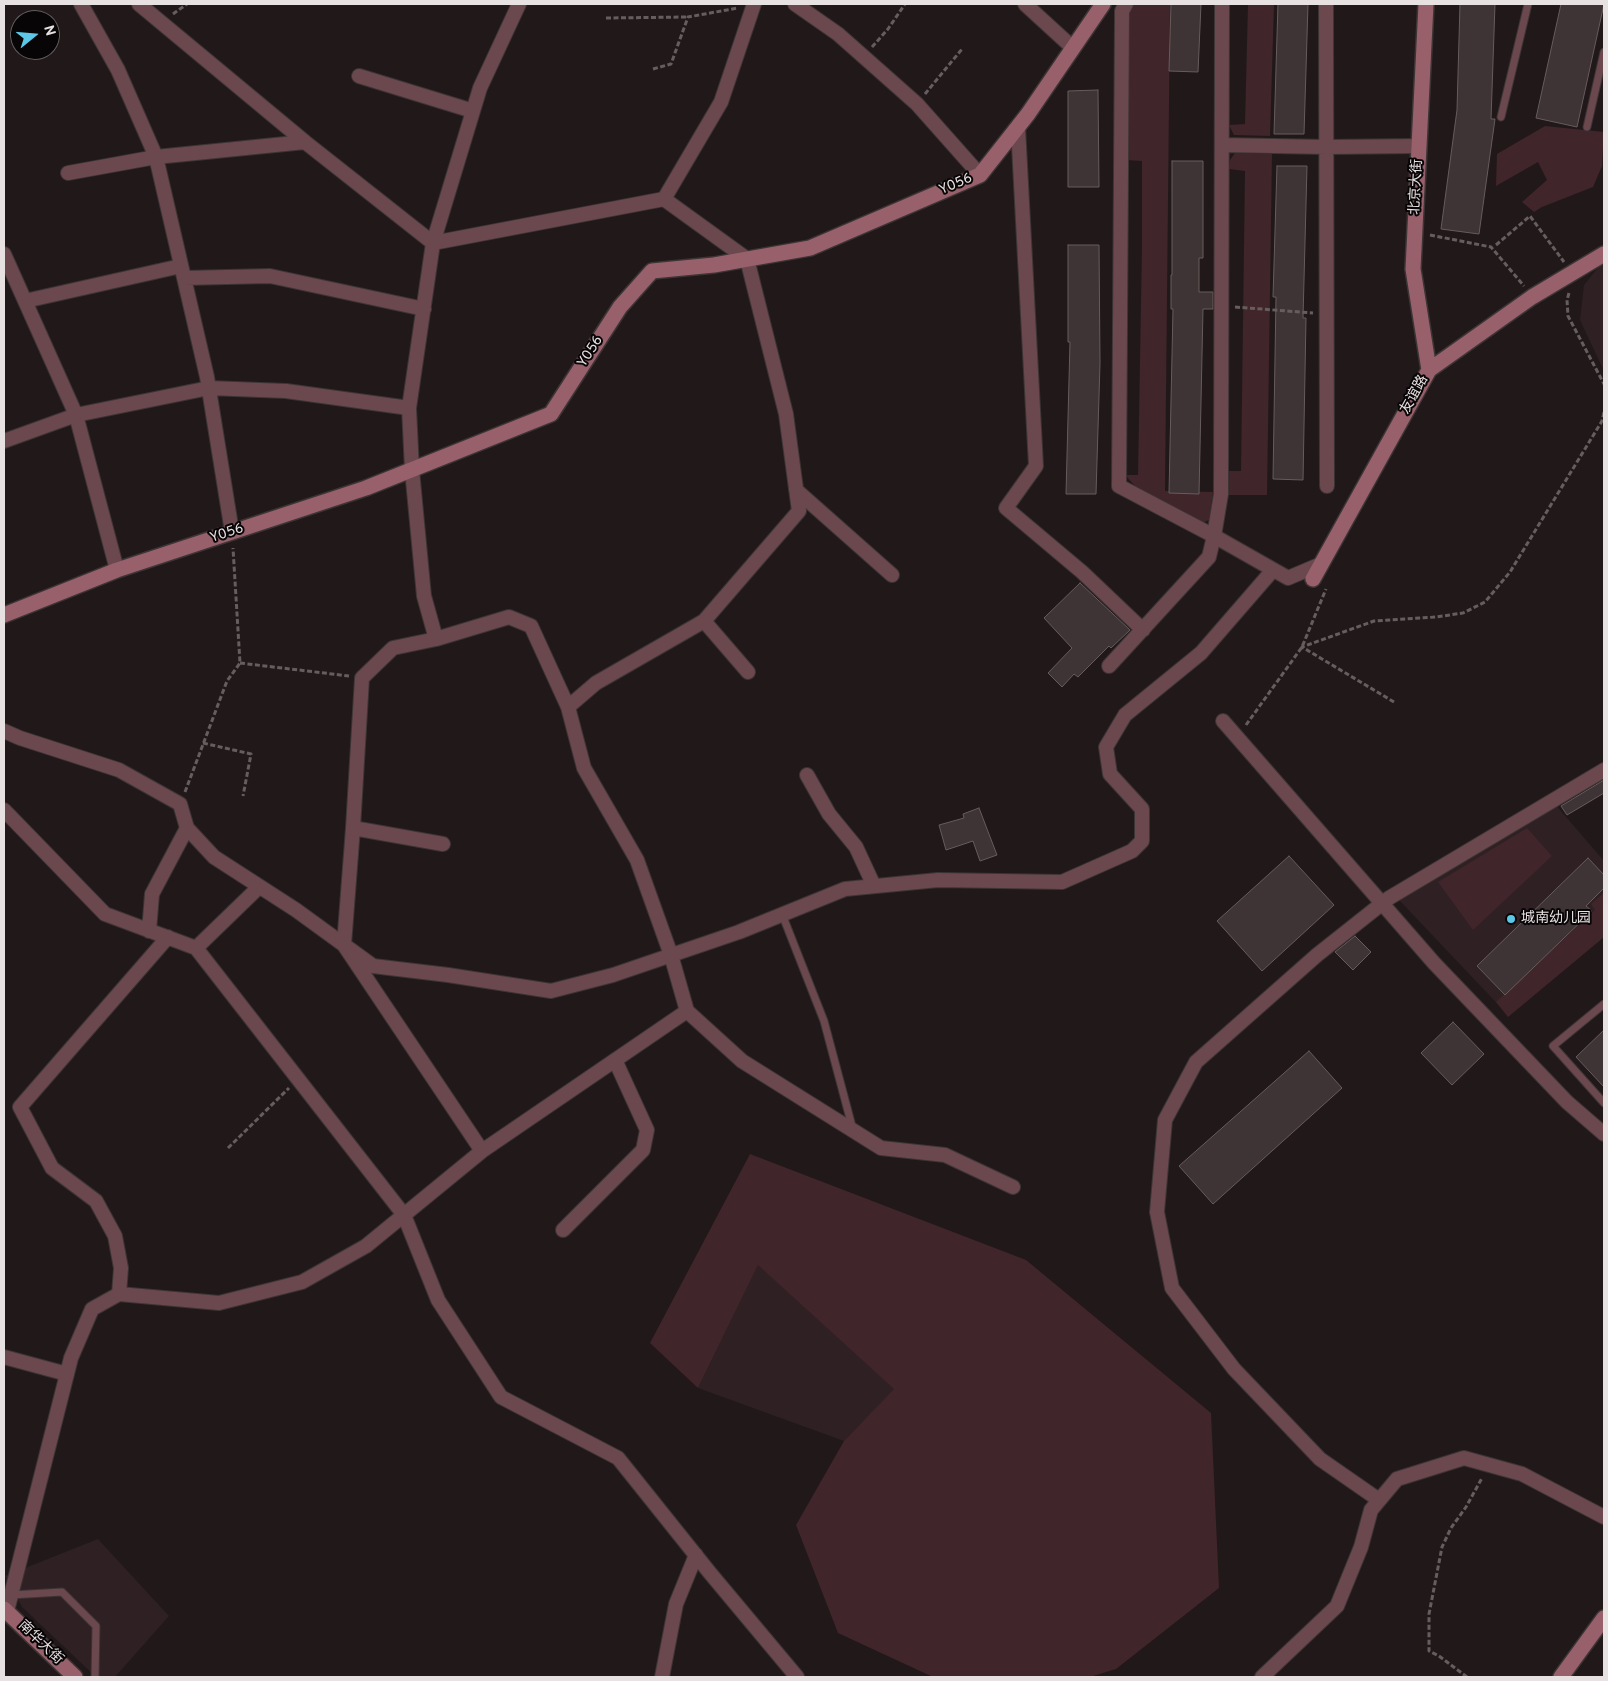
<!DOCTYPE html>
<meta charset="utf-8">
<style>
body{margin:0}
#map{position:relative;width:1608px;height:1681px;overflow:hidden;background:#21181a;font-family:Overpass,sans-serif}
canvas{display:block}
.frame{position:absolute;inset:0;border:5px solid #e8e1e2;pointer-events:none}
.north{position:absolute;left:10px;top:10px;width:50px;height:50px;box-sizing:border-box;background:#080506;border:1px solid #625d5e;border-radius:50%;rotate:73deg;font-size:14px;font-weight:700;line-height:20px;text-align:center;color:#e8e1e2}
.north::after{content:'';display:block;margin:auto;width:18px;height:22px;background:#5ac8e6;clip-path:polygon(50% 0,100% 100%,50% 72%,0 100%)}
</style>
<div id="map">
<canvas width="1608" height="1681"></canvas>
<div class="frame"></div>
<div class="north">N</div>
</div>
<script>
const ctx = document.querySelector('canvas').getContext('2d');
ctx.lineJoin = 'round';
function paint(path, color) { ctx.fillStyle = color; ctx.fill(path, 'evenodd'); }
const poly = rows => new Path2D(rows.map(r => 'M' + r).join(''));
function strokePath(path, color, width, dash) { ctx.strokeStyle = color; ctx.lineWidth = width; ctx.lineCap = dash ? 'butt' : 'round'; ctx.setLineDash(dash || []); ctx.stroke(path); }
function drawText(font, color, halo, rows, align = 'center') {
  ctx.font = font + ' Overpass,"Noto Sans SC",sans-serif'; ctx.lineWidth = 4; ctx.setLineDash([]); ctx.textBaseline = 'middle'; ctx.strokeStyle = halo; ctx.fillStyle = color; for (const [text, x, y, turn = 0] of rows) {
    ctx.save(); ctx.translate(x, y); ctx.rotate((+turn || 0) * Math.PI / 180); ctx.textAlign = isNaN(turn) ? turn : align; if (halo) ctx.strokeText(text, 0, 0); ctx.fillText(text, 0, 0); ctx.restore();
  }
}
const built = poly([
 [1604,262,1604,371,1580,320,1584,285,1600,265],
 [1555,804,1604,861,1604,937,1509,1016,1399,900],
 [758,1264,895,1389,844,1441,698,1388],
 [98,1539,169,1616,115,1677,96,1677,22,1607,5,1576]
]);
const green = poly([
 [1132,4,1170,4,1165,491,1213,492,1209,520,1202,523,1135,486,1125,475,1138,475,1142,247,1142,161,1126,160,1127,12],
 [1248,4,1274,4,1270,136,1234,135,1229,125,1245,124],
 [1545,126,1604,132,1602,166,1593,187,1542,207,1534,212,1522,202,1547,180,1538,162,1496,186,1497,154],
 [1235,153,1272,154,1267,495,1228,495,1229,471,1241,471,1245,171,1229,169,1230,160],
 [1527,828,1552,856,1473,930,1438,882],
 [1604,893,1604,937,1508,1017,1496,1002,1595,910,1591,904],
 [750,1154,1026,1260,1211,1413,1219,1588,1116,1669,1090,1677,933,1677,838,1633,796,1525,844,1441,894,1389,758,1265,698,1388,650,1343]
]);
const building = poly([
 [1171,4,1201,4,1198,72,1169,71,1171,4],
 [1278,4,1308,4,1304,134,1274,134,1278,4],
 [1460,4,1495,4,1491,119,1495,119,1479,234,1441,229,1457,110,1460,4],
 [1561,4,1604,4,1577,127,1536,118,1561,4],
 [1098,90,1099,187,1068,187,1068,91,1098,90],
 [1172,161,1203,161,1203,258,1199,258,1199,292,1213,292,1213,309,1203,309,1199,494,1169,493,1173,309,1171,309,1171,275,1172,275,1172,161],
 [1277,166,1307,166,1303,318,1306,318,1303,480,1273,479,1276,297,1273,297,1277,166],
 [1068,245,1099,245,1100,363,1096,494,1066,494,1070,342,1068,342,1068,245],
 [1080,583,1130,630,1111,648,1109,646,1078,677,1074,674,1062,687,1048,673,1072,648,1044,618,1080,583],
 [1604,780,1604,793,1567,815,1561,806,1604,780],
 [979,808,997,855,980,861,973,841,946,850,939,825,964,818,963,814,979,808],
 [1289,856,1334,905,1262,971,1217,921,1289,856],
 [1588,858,1604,875,1604,888,1586,906,1592,911,1505,995,1477,966,1588,858],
 [1355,936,1371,952,1353,970,1335,952,1355,936],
 [1453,1022,1484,1054,1452,1085,1421,1053,1453,1022],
 [1604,1030,1604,1087,1576,1057,1604,1030],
 [1309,1051,1342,1088,1213,1204,1179,1166,1309,1051]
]);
const path = poly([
 [173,14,187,4],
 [606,18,688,17],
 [872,47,888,29,905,4],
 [653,69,671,64,688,17,738,8],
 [925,94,962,49],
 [1430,235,1491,247,1524,286],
 [1496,245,1530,216,1564,262],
 [1569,293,1567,300,1568,316,1604,384],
 [1235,307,1313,313],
 [240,663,349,676],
 [1394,702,1302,647,1374,621,1436,617,1463,613,1485,602,1510,572,1602,421,1604,412],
 [1246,725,1302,647,1326,589],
 [203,743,251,754,243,796],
 [185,792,227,681,240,663,233,548],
 [228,1148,289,1088],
 [1467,1677,1439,1656,1429,1651,1429,1614,1442,1547,1451,1528,1466,1507,1482,1478]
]);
const lane = poly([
 [1501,117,1528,4],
 [1587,127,1604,52],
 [782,914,824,1021,853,1130],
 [1604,1004,1553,1046,1604,1103],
 [11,1595,62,1592,96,1626,95,1677]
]);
const street = poly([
 [81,4,118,70,156,157,207,377,232,532],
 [139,4,305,142,433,243,409,408,412,470,424,596,436,639,509,617,531,626,568,707],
 [519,4,480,88,433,243,664,199],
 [754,4,721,102,664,199,747,259,786,414,799,511,704,621,596,683,568,707,584,768,637,860,671,955,687,1011,742,1061,881,1148,945,1155,1013,1187],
 [795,4,838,34,917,104,980,175],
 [1025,4,1073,48],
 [1126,4,1122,11,1119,486,1214,536,1288,578,1321,564],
 [1326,4,1327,486],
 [359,76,473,111],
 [1018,127,1036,466,1006,508,1082,572,1143,630],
 [1222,145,1326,147,1419,146],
 [68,173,156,157,305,142],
 [4,254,76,415,117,570],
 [184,278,270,276,424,309],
 [25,301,181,266],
 [4,441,76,415,209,388,286,391,409,408],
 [796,490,892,575],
 [704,621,748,672],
 [436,639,393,648,362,678,353,828,344,945,482,1151],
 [1109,666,1209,557,1214,536,1221,494,1222,4],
 [1223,721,1434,963,1567,1102,1604,1134],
 [4,731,20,738,119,770,180,804,187,828,214,857,296,910,373,966,448,975,551,991,613,975,739,932,845,889,938,880,1062,882,1132,851,1142,841,1142,809,1110,774,1106,747,1125,715,1201,653,1273,570],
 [807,775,829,814,856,847,874,886],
 [4,810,105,914,196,948,404,1215,438,1300,501,1397,618,1458,710,1573,797,1677],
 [353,828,443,844],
 [149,931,152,894,187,828],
 [196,948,259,887],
 [563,1230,643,1150,647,1130,615,1060],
 [119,1294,121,1268,115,1236,96,1201,52,1168,20,1107,168,937],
 [4,1357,67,1374],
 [1379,1500,1320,1459,1234,1369,1172,1288,1157,1212,1165,1120,1196,1062,1317,955,1389,898,1604,770],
 [7,1611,71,1358,92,1309,119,1294,219,1303,302,1282,366,1246,482,1151,687,1011],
 [662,1677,676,1604,696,1555],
 [1262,1677,1337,1606,1361,1547,1371,1510,1397,1479,1464,1458,1522,1474,1604,1517]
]);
const secondary = poly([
 [1426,4,1413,269,1429,370],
 [1313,579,1429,370,1532,297,1604,254],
 [4,615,117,570,366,488,551,414,620,307,652,271,714,265,810,248,980,175,1028,114,1103,4],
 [4,1609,75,1677],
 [1561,1677,1604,1618]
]);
const markers = [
 [1511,919,5,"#5ac8e6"]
];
const streetNames = [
 ["Y056",956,185,-23],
 ["北京大街",1417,187,-87],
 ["Y056",591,352,-57],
 ["友谊路",1415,395,-61],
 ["Y056",227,534,-18],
 ["南华大街",40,1643,44]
];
const poiNames = [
 ["城南幼儿园",1521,919]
];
paint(built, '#2f2023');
paint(green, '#40252b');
paint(building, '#3e3435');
strokePath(building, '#675c5d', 1);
strokePath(lane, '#3d3436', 9);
strokePath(street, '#3d3436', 16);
strokePath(secondary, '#3d3436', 18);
strokePath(path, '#665d5f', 3, [5, 2.5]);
strokePath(lane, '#6a484e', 7);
strokePath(street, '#6a484e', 14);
strokePath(secondary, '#97606b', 15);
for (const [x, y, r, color] of markers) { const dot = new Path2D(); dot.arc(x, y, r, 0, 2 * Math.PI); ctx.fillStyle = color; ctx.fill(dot); strokePath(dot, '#080506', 2); }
drawText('14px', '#e8e1e2', '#080506', streetNames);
drawText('14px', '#e8e1e2', '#080506', poiNames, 'left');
</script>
